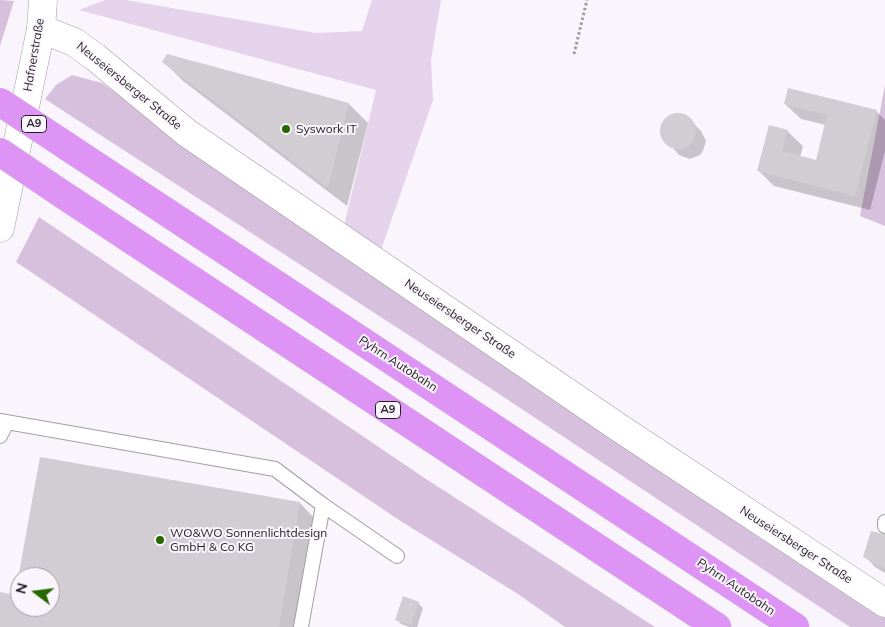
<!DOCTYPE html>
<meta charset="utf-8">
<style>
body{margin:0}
#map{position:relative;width:885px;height:627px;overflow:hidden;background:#faf5fc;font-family:Mulish,sans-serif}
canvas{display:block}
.north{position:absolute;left:10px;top:567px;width:50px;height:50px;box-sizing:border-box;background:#faf5fc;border:1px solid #a39fa4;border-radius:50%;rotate:285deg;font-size:14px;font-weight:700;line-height:20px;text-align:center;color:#201e21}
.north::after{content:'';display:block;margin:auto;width:18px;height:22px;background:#266900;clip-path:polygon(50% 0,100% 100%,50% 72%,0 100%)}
</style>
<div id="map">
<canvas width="885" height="627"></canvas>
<div class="north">N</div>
</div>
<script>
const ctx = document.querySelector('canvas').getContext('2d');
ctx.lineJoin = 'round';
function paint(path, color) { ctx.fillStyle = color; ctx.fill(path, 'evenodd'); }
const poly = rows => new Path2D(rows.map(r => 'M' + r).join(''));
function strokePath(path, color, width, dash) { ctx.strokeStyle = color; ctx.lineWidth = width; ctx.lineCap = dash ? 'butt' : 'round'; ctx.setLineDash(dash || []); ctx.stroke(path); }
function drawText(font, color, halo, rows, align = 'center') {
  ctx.font = font + ' Mulish,sans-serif'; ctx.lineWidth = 4; ctx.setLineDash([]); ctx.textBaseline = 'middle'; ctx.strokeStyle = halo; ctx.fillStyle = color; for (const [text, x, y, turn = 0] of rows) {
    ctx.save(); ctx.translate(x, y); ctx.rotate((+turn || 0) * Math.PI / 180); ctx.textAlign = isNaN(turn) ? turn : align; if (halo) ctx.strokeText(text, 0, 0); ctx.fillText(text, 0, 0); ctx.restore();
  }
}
const green = poly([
 [105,0,126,0,316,33,362,31,372,0,441,0,431,60,433,100,381,250,344,226,376,90,79,10]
]);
const forest = poly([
 [0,0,14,1,0,46],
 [72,75,102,83,472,344,885,617,885,627,850,627,487,386,45,99,56,85],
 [885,85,885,226,860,216],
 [39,217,423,477,655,627,565,627,518,594,399,520,16,262]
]);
const shadow = poly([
 [164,62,349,104,368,123,347,206,183,81],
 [785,104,876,111,885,120,885,151,870,210,774,186,759,171,787,131,803,146,800,157,817,161,826,125,801,119],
 [675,114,686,116,701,131,706,141,703,151,700,155,690,159,679,155,662,135,662,124,670,116],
 [41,459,300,503,315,519,296,627,0,627,0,594,16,596],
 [20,577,50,577,50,607,20,607],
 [885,536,885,573,875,567,865,556],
 [418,603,423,608,417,627,409,627,401,624,396,619]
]);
const building = poly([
 [167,54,349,103,328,188,162,62],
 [788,88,877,110,855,196,757,171,769,125,788,130,782,151,816,160,827,115,784,104],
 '660 131a18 18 0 1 1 36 0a18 18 0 1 1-36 0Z',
 [40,457,300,502,279,627,0,627,0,592,15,595],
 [20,577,50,577,50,607,20,607],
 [871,531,885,534,885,569,863,557],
 [403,596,419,602,411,625,395,620]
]);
const path = poly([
 [574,54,587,0]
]);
const lane = poly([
 [0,421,275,469,323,505,397,556],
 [0,436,7,422],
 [885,522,885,526],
 [301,627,323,505]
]);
const street = poly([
 [41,29,43,0]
]);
const secondary = poly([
 [0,228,41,29,74,42,95,57,187,133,618,427,885,603]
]);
const highway = poly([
 [68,147,795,627],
 [59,192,717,627]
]);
const highwayBridge = poly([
 [0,102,68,147],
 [0,152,59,192]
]);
const markers = [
 [286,129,5,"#266900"],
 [160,540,5,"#266900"]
];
const shields = [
 [34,124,25],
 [388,410,25]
];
const shieldNames = [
 ["A9",34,124],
 ["A9",388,410]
];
const streetNames = [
 ["Hafnerstraße",34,55,-80],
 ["Neuseiersberger Straße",129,86,39],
 ["Neuseiersberger Straße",460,319,34],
 ["Pyhrn Autobahn",398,364,33],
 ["Neuseiersberger Straße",796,545,33],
 ["Pyhrn Autobahn",736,587,34]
];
const poiNames = [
 ["Syswork IT",296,129],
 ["WO&WO Sonnenlichtdesign",170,533],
 ["GmbH & Co KG",170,547]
];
paint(green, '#e5d2eb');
paint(forest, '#d7bfde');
paint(shadow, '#0003');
paint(building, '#d2cdd3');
strokePath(lane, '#a29ea4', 16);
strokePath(street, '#a29ea4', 29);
strokePath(secondary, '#a29ea4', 29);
strokePath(highway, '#d2d2d3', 29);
strokePath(path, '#9f9ba1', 3, [2.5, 2.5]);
strokePath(lane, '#fff', 14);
strokePath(street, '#fff', 28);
strokePath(secondary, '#fff', 28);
strokePath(highway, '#de94f5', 28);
strokePath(highwayBridge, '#d2d2d3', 29, []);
strokePath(highwayBridge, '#de94f5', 28);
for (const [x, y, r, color] of markers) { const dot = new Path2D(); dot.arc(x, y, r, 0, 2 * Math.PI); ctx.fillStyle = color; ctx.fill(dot); strokePath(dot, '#faf5fc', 2); }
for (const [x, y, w] of shields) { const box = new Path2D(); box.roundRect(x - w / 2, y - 8.5, w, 17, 4); ctx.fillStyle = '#faf5fc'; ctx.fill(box); strokePath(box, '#201e21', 1); }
drawText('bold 11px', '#201e21', null, shieldNames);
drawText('12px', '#201e21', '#faf5fc', streetNames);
drawText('12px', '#201e21', '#faf5fc', poiNames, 'left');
</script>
